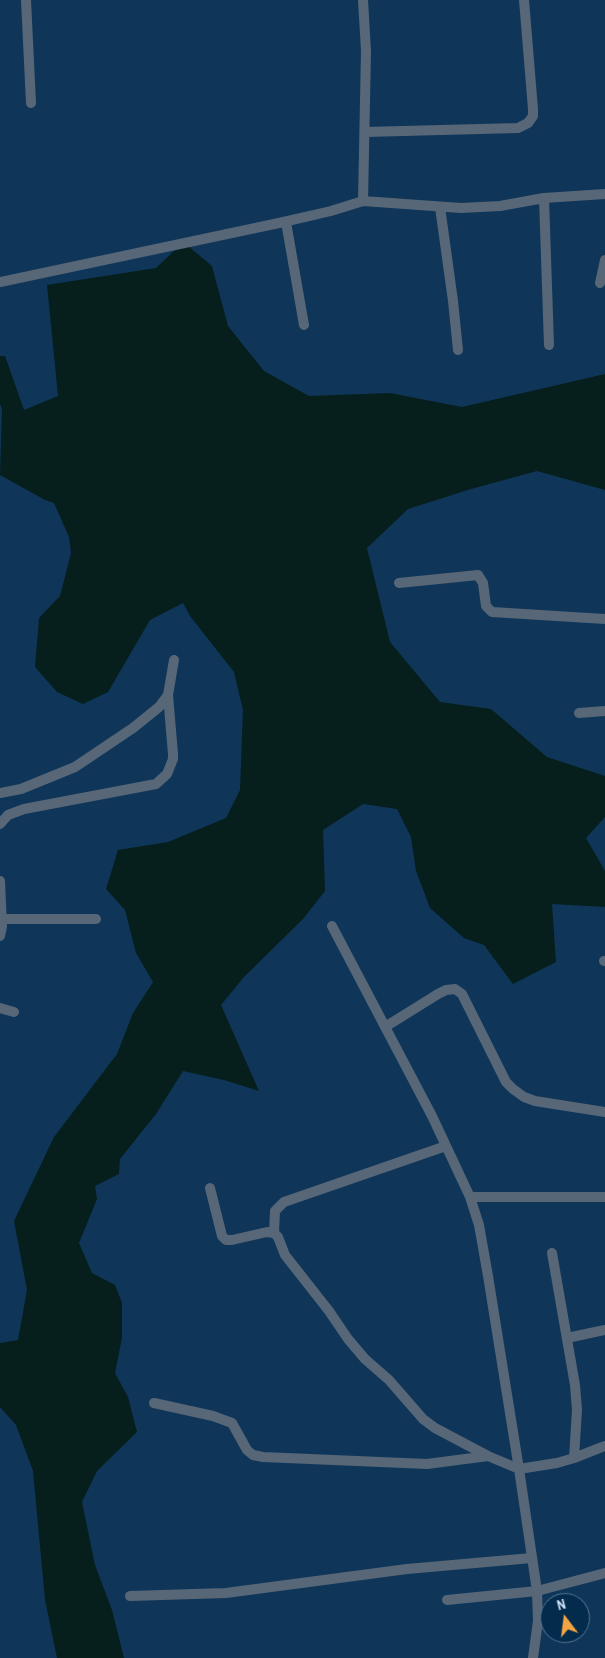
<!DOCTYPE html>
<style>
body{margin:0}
#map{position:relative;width:605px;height:1658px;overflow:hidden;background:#0f3658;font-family:"Archivo Narrow",sans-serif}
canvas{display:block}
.north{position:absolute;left:540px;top:1593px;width:50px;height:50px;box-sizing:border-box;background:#032b4c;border:1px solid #557592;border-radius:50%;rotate:345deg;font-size:14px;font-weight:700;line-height:20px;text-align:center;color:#d0e5fa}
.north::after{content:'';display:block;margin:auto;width:18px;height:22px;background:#f3a442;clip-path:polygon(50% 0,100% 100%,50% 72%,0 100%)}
</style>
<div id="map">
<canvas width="605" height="1658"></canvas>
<div class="north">N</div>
</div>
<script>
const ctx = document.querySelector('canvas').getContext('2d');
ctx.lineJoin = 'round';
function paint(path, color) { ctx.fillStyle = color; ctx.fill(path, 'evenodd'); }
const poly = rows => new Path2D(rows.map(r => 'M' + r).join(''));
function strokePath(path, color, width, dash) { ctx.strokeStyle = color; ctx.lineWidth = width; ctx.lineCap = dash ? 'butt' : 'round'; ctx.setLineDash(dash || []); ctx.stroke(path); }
const water = poly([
 [188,246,212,266,228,326,264,371,309,396,390,393,462,407,605,374,605,490,537,471,471,489,408,509,367,548,390,642,440,702,491,709,547,757,605,776,605,817,586,838,605,871,605,907,552,904,556,962,513,984,484,945,464,938,430,908,416,871,411,837,397,809,363,804,323,830,325,891,303,919,244,977,221,1005,259,1091,224,1080,183,1071,156,1114,120,1159,119,1174,95,1186,97,1199,79,1243,92,1273,115,1285,122,1303,122,1338,115,1373,128,1397,137,1432,97,1471,82,1502,95,1565,112,1610,124,1658,57,1658,45,1600,33,1471,16,1425,0,1407,0,1343,18,1340,27,1290,14,1221,54,1137,117,1054,133,1013,153,982,136,953,125,910,106,889,118,850,168,842,226,818,240,790,243,710,234,672,190,616,183,603,150,620,108,692,83,704,57,692,35,667,39,618,60,596,71,553,69,537,54,503,45,500,0,475,2,409,0,404,0,356,5,356,24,410,58,396,47,285,156,268,174,251]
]);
const minor = poly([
 [26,0,31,103],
 [365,132,518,128,528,123,533,116,533,109,524,0],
 [544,198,549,345],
 [363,201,366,51,363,0],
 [440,207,453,301,458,350],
 [286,222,304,325],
 [0,282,279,223,331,211,363,201,461,208,500,206,544,198,605,194],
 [600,283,605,260],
 [399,583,478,575,483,583,486,606,492,612,605,619],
 [579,713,605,711],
 [0,793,21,789,75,767,133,728,159,707,168,695,174,660],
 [0,824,8,815,24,809,156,784,167,774,173,759,173,754,168,695],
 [0,881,2,927,0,936],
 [2,919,96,919],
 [332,926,432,1116,470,1197,479,1225,488,1276,519,1469,537,1591,538,1621,533,1658],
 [604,961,605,961],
 [0,1008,14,1012],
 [385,1027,438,994,446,990,455,989,462,994,506,1082,513,1089,524,1097,535,1101,605,1112],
 [210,1188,222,1236,226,1240,232,1240,267,1232,274,1233,278,1237,285,1255,329,1311,348,1339,365,1359,389,1380,423,1419,435,1428,488,1456,519,1469,557,1463,574,1458,605,1446],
 [470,1197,605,1197],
 [274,1233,275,1211,284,1202,446,1146],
 [552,1253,575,1385,577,1410,574,1458],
 [567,1338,605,1330],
 [154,1403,213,1416,232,1423,247,1450,253,1455,263,1457,427,1464,488,1456],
 [130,1596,226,1593,407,1569,532,1558],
 [447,1600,537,1591,605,1573]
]);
paint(water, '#061f1d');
strokePath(minor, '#576778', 10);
</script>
